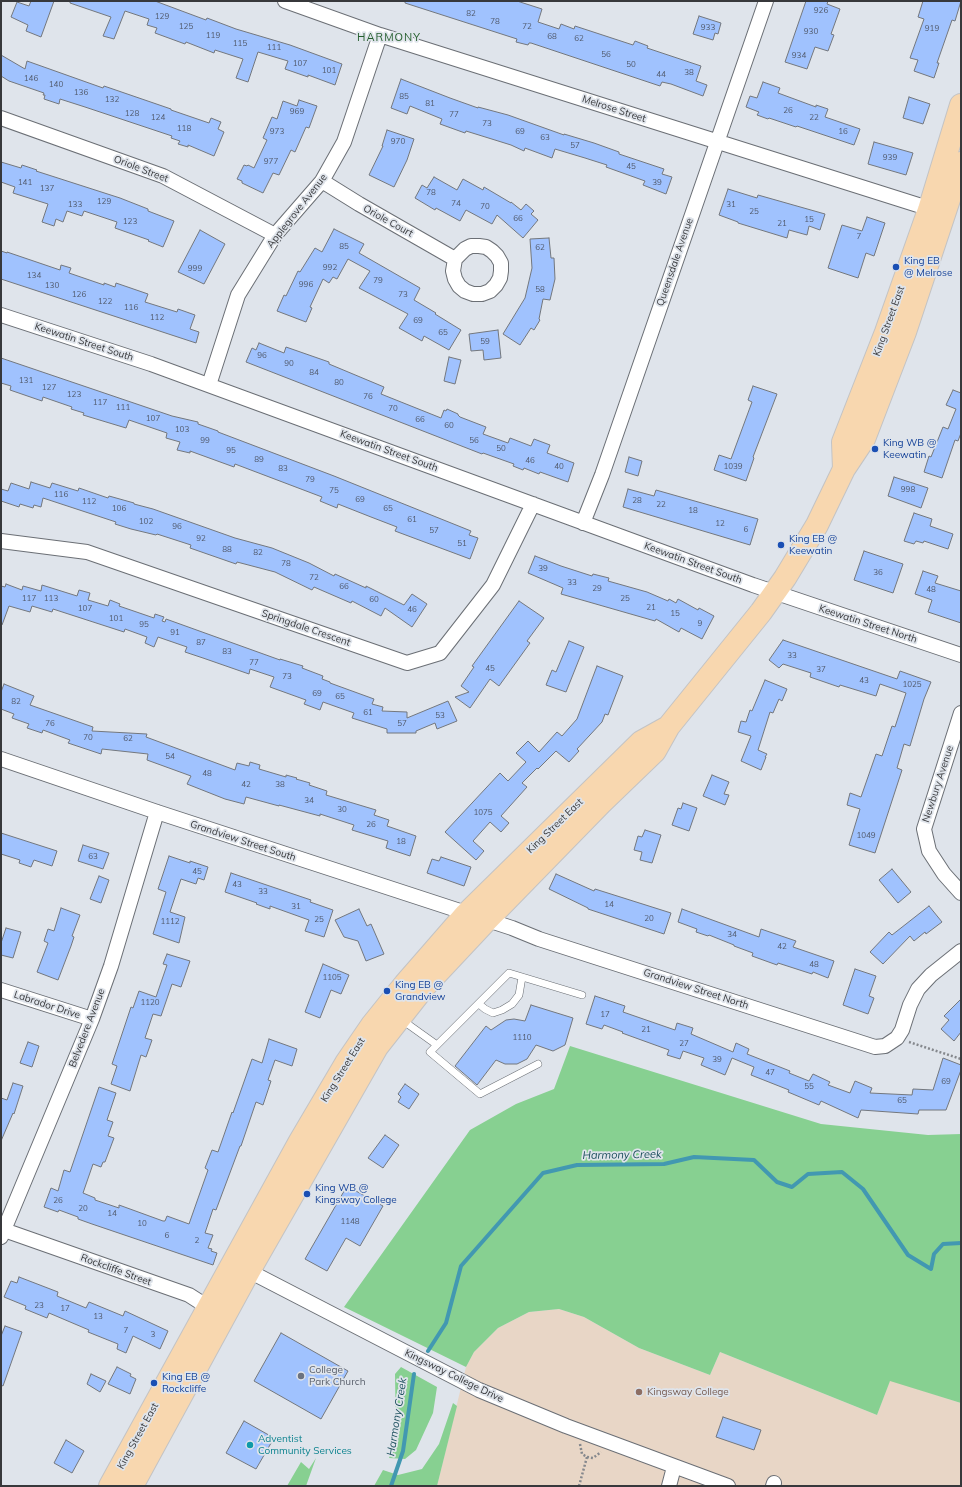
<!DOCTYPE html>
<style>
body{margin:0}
#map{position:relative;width:962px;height:1487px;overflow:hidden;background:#dfe4eb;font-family:Mulish,sans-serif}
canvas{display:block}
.frame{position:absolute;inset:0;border:2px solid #37383b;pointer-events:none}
</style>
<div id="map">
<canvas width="962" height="1487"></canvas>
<div class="frame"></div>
</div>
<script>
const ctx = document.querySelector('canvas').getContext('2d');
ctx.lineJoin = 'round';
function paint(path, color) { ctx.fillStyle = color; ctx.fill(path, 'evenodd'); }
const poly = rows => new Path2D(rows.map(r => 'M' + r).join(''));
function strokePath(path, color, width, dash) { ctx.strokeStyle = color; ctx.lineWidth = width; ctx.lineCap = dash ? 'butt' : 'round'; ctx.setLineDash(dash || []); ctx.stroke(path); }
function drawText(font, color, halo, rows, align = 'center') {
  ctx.font = font + ' Mulish,sans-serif'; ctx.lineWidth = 3.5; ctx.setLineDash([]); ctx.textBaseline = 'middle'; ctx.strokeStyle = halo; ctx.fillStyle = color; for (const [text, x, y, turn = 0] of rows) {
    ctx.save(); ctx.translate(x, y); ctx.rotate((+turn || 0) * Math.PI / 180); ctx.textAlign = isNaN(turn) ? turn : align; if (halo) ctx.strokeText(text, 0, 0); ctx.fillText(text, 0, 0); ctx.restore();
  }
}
const education = poly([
 [559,1309,584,1317,639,1348,710,1375,720,1352,877,1415,890,1380,961,1403,961,1486,437,1486,466,1367,474,1352,498,1328,529,1312]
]);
const green = poly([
 [570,1046,821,1124,928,1135,961,1134,961,1403,890,1381,877,1415,720,1352,710,1375,639,1348,584,1317,559,1309,529,1312,498,1328,474,1352,466,1367,344,1307,470,1130,516,1104,554,1089],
 [401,1367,437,1387,433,1413,416,1450,405,1459,389,1458,396,1438,395,1374],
 [453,1403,457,1406,437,1486,374,1486,383,1470,398,1475,422,1469,439,1444],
 [316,1458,306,1486,287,1486,301,1462,309,1469]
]);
const stream = poly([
 [428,1351,446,1323,461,1266,543,1173,577,1165,664,1164,694,1157,754,1160,777,1182,792,1187,808,1174,842,1172,863,1189,908,1255,931,1269,934,1254,943,1244,961,1243],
 [391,1486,403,1451,414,1374]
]);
const building = poly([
 [31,1,54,1,41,37,26,31,28,25,11,17,17,2,29,6,31,1],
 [70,1,155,1,206,20,207,18,236,29,290,45,342,64,335,85,308,75,308,77,285,69,288,61,258,52,248,82,236,78,243,59,215,50,214,53,186,42,185,44,155,33,157,28,147,25,149,19,125,11,114,39,103,36,111,17,70,3,70,1],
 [405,1,517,1,542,9,538,22,559,29,561,24,574,29,575,26,633,45,635,41,648,46,647,48,701,66,696,81,707,85,703,96,671,84,662,82,660,86,531,43,529,43,528,45,516,42,517,39,405,3,405,1],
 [806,1,828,1,827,4,840,9,831,34,834,35,828,51,815,47,807,69,785,62,806,1],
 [923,1,961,1,955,21,952,20,937,63,939,63,934,78,914,71,918,60,910,58,924,19,918,17,923,1],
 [699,16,721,23,718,34,715,33,713,40,693,34,699,16],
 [1,55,25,69,27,61,103,88,104,86,171,109,171,110,209,123,211,118,221,122,218,129,224,132,214,156,188,145,188,147,178,144,180,141,171,138,172,136,85,107,60,99,59,104,44,99,45,95,43,95,44,93,9,81,1,76,1,55],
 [401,79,450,98,478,108,478,107,508,115,564,135,564,134,594,143,619,152,619,154,664,169,662,174,672,177,666,194,643,185,645,181,606,167,607,165,585,158,555,149,552,158,525,148,524,151,511,145,466,131,465,133,440,124,442,119,410,106,407,114,391,108,401,79],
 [763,82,780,88,778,93,816,107,816,105,828,109,825,117,860,129,854,145,797,126,796,127,769,118,768,119,757,115,759,112,746,107,750,96,757,98,763,82],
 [909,97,930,104,923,124,903,118,909,97],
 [299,100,317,106,309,128,306,127,295,152,291,150,279,175,273,173,263,193,242,183,242,181,237,179,244,165,247,166,248,165,254,168,267,140,263,138,272,117,277,119,283,101,297,106,299,100],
 [387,130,414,139,407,160,394,187,369,175,383,146,382,146,387,130],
 [874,142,913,153,906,175,868,164,874,142],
 [1,162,21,168,22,165,37,170,36,171,120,198,148,209,148,211,174,221,163,247,148,241,149,240,115,228,117,222,84,211,82,216,67,211,63,222,56,219,54,226,42,222,48,204,13,193,15,187,1,182,1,162],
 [434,177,457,190,463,179,483,190,484,187,511,203,511,202,521,210,526,204,534,211,531,214,538,220,523,238,497,215,492,224,466,210,460,221,436,208,435,210,415,198,422,185,427,188,434,177],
 [728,189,757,198,758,195,825,214,820,230,809,226,807,235,789,230,787,238,738,223,738,222,719,215,728,189],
 [867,217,885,223,874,256,866,253,858,278,828,268,842,225,862,231,867,217],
 [334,229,364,244,359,253,420,288,414,300,436,313,435,314,461,330,449,350,424,336,422,341,399,328,408,314,359,288,370,271,348,259,337,279,333,277,329,283,323,279,310,307,312,308,306,322,277,311,284,295,286,296,298,271,300,272,315,248,322,252,334,229],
 [200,230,225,244,204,284,178,272,200,230],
 [549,238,551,258,554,258,555,279,550,300,543,299,539,319,540,320,534,330,531,328,520,345,503,334,525,298,532,268,530,239,549,238],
 [1,251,7,253,7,252,60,270,61,265,71,268,69,273,104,285,104,283,115,287,116,283,148,294,145,302,177,312,178,309,195,315,190,329,199,332,196,343,1,279,1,251],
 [498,330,501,358,484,360,483,350,471,351,469,334,498,330],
 [259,343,284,353,286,347,329,362,329,364,384,387,381,394,441,418,444,410,446,411,447,409,458,414,458,415,460,417,486,427,483,434,508,443,510,438,531,446,534,439,550,445,547,453,574,463,568,482,540,472,539,474,524,468,523,470,513,466,514,464,483,453,482,454,246,362,252,348,256,350,259,343],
 [449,357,461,360,455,384,444,381,449,357],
 [1,358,172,416,198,422,198,424,218,431,218,432,334,476,471,531,469,535,478,538,470,559,395,531,397,527,371,517,338,504,337,508,320,501,322,497,235,464,234,467,190,451,190,453,177,450,180,442,166,438,167,433,129,420,126,428,83,415,84,413,71,409,72,407,43,397,42,401,10,390,11,386,1,383,1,358],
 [753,386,777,394,753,457,754,458,746,481,714,470,719,455,731,459,752,402,748,400,753,386],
 [953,390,961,393,961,433,958,441,955,440,942,478,924,472,929,456,931,457,943,427,948,429,956,409,946,405,953,390],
 [629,457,642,461,638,476,625,472,629,457],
 [894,477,928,488,921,508,888,496,894,477],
 [31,482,50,488,52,483,78,491,79,488,108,498,109,496,134,503,134,504,153,509,235,538,272,548,309,563,334,576,335,574,366,588,366,586,404,605,412,594,427,604,412,627,385,608,381,616,352,601,351,603,314,587,312,590,275,572,237,562,236,564,190,548,191,545,157,534,156,535,131,529,115,524,116,522,43,498,41,507,34,505,33,508,20,504,19,507,1,501,1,489,8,491,11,483,29,489,31,482],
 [628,489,654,496,656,490,758,519,750,545,623,507,628,489],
 [914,513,932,519,930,526,953,534,948,549,924,541,923,543,916,541,914,544,904,541,914,513],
 [864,551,903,564,893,593,854,580,864,551],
 [535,556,561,566,592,576,593,574,609,578,608,581,647,592,668,601,669,599,676,603,678,599,698,610,699,608,714,616,702,639,681,628,679,632,656,619,655,621,561,594,563,588,528,573,535,556],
 [923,571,938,576,935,583,961,591,961,623,928,612,932,600,915,594,923,571],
 [6,584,22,590,23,586,41,591,42,585,77,596,79,590,90,593,88,600,108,606,110,600,120,604,119,606,154,618,155,614,164,617,162,621,165,622,166,619,280,660,280,659,303,666,302,668,323,676,322,679,330,682,330,683,374,699,372,704,383,707,382,711,407,712,407,718,448,701,457,721,437,729,435,723,416,731,416,733,387,733,387,729,352,718,354,713,323,702,320,710,304,704,306,700,270,687,274,677,250,669,249,674,203,658,185,652,187,647,158,637,154,647,145,643,147,637,125,629,124,632,53,609,52,612,32,606,30,612,9,606,2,625,1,625,1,586,5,587,6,584],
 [519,601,544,618,527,641,530,643,499,686,490,679,470,708,455,697,469,692,461,686,474,667,472,666,519,601],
 [783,640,897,679,900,671,931,682,924,699,910,746,904,744,897,768,902,770,875,853,849,845,860,809,847,805,850,793,861,797,876,754,882,756,892,726,895,727,906,693,880,684,876,696,840,685,839,687,810,677,811,673,783,664,779,668,769,660,783,640],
 [569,641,584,647,566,692,546,685,552,670,556,672,569,641],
 [597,666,623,676,608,715,605,714,602,722,577,749,579,751,569,762,556,751,538,769,537,768,522,783,527,787,501,816,509,823,501,832,490,822,473,841,484,851,476,860,445,832,500,773,508,781,526,762,516,753,528,741,539,752,557,732,562,736,577,719,597,666],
 [765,680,787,689,782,701,779,699,773,713,770,712,758,750,767,754,765,757,766,757,761,770,741,761,751,736,738,732,741,721,746,722,750,710,752,711,765,680],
 [4,684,34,696,30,705,93,727,92,731,147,734,146,737,235,770,237,763,249,766,250,762,260,765,259,769,286,777,286,775,297,778,296,779,310,783,309,785,327,791,326,795,376,810,374,815,389,820,387,826,416,836,410,856,386,848,388,841,352,830,354,825,320,814,320,816,279,805,279,806,246,797,244,804,225,799,187,784,191,776,147,760,148,754,102,749,101,754,68,743,70,740,43,730,42,733,27,728,29,724,12,718,14,714,1,709,1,692,4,684],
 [712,775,729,782,724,794,729,795,725,805,703,796,712,775],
 [683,803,697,808,689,831,672,825,678,808,681,809,683,803],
 [645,830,661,835,652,863,640,860,642,852,634,850,638,836,642,837,645,830],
 [1,833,57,851,52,866,34,860,31,867,19,863,20,860,1,854,1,833],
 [83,845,109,853,103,869,78,861,83,845],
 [169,856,190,863,190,861,208,867,204,880,198,878,196,884,181,879,170,912,185,917,179,943,153,934,166,892,158,889,169,856],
 [441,857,471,867,464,886,427,873,432,859,439,861,441,857],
 [892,869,911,892,898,903,879,880,892,869],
 [231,873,311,900,310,902,333,910,324,937,305,931,309,920,270,906,270,909,256,904,257,903,225,892,231,873],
 [556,874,594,891,595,889,671,913,664,934,588,909,588,908,549,889,556,874],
 [99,876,109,880,101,903,90,899,99,876],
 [929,906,942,922,926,934,925,932,914,941,910,936,883,964,870,952,889,932,892,935,929,906],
 [61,908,80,915,72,936,74,937,71,946,58,980,37,972,48,943,44,941,48,929,54,931,61,908],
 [359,909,367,926,371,924,384,954,366,961,358,941,344,937,335,920,359,909],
 [682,909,759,937,761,929,796,941,793,947,834,961,828,978,813,972,812,974,778,963,777,965,752,956,753,953,734,946,734,945,709,935,708,936,696,932,697,929,678,922,682,909],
 [6,928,21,932,13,958,1,955,1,943,6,928],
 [167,954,190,961,181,987,172,984,161,1016,153,1014,145,1038,152,1040,146,1057,141,1055,130,1091,111,1084,117,1066,112,1064,131,1007,133,1008,139,991,156,997,167,965,163,964,167,954],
 [323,964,349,975,341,994,331,990,320,1018,305,1012,323,964],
 [855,969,876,976,869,996,874,998,868,1014,843,1005,855,969],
 [595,996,625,1006,623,1012,675,1030,677,1023,693,1028,691,1034,733,1052,736,1043,749,1049,747,1054,790,1071,789,1073,809,1081,813,1074,830,1082,828,1085,850,1093,855,1081,872,1088,870,1093,912,1095,913,1089,933,1090,943,1058,961,1065,961,1070,946,1110,919,1110,918,1114,861,1110,858,1118,821,1101,819,1105,788,1092,789,1090,751,1075,754,1067,732,1058,725,1075,701,1065,704,1058,683,1051,680,1059,667,1055,669,1050,622,1033,623,1032,604,1025,602,1029,586,1024,595,996],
 [961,999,961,1032,954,1041,941,1029,949,1020,944,1016,961,999],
 [531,1005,573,1018,565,1045,553,1051,536,1045,527,1059,517,1064,505,1064,496,1060,477,1085,455,1066,486,1026,491,1030,506,1020,514,1019,525,1021,531,1005],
 [269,1039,297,1049,292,1066,275,1060,268,1080,271,1081,263,1105,256,1102,241,1146,240,1146,216,1210,213,1209,205,1233,213,1235,208,1248,212,1249,211,1251,217,1253,213,1265,92,1224,78,1219,78,1217,59,1210,58,1212,44,1207,51,1188,58,1191,64,1170,70,1172,99,1087,116,1093,107,1120,113,1122,108,1136,114,1138,105,1162,103,1162,101,1167,93,1164,83,1193,95,1198,95,1200,119,1208,119,1205,163,1221,165,1221,167,1216,189,1224,208,1170,205,1168,212,1150,218,1152,232,1112,233,1113,252,1059,262,1063,269,1039],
 [28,1042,39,1046,32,1067,20,1063,28,1042],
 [13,1083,23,1086,14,1114,13,1113,1,1141,1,1098,7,1100,13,1083],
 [405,1084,419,1094,409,1109,398,1102,401,1097,398,1094,405,1084],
 [385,1135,399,1145,383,1168,368,1158,385,1135],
 [347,1186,383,1206,360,1246,346,1238,327,1271,305,1259,347,1186],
 [19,1277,58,1292,57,1296,86,1308,89,1302,123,1316,125,1311,168,1331,160,1349,133,1336,126,1353,117,1349,118,1344,88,1332,89,1330,49,1313,47,1318,25,1309,26,1306,4,1297,11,1281,17,1283,19,1277],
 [5,1326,22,1332,3,1386,1,1385,1,1336,5,1326],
 [281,1333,348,1371,321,1419,254,1381,281,1333],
 [117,1367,131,1374,130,1376,136,1379,130,1394,108,1384,117,1367],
 [91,1374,106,1381,100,1392,87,1384,91,1374],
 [723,1417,761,1430,754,1450,716,1437,723,1417],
 [244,1421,274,1438,256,1469,226,1453,244,1421],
 [66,1440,84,1451,72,1473,54,1463,66,1440]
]);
const path = poly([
 [909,1042,961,1059],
 [580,1444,582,1454,587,1457,593,1458,601,1452],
 [579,1486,587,1457]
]);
const lane = poly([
 [479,1004,485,1009,493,1013,502,1010,512,1004,519,995,522,977],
 [402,1020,437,1045],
 [538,1064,480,1094,430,1052,509,973,582,995]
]);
const street = poly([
 [285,1,380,35,937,211],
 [1,118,163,176,275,235],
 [322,181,359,204,455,259,465,249,471,246,479,246,486,247,492,251,497,256,501,263,501,271,500,278,496,285,490,291,482,294,473,294,465,291,459,286,455,279,453,271,455,259],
 [1,315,151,364,753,585,961,655],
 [209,385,238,295,275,235,322,181,344,142,380,35],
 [583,523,602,475,766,1],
 [1,541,87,552,407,663,440,653,493,585,533,504],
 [961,713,924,829,929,851,944,874,961,893],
 [1,759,157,812,512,928,539,939,875,1047,885,1046,897,1038,902,1030,910,1005,918,989,931,975,961,951],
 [1,990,92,1019],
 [4,1230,189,1295,214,1311],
 [1,1237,92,1019,111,966,157,812],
 [243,1268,479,1390,566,1426,728,1486],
 [669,1486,674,1467],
 [773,1486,774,1483]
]);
const primary = poly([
 [844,469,843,442,886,332,929,210,961,105],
 [110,1486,300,1141,346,1063,372,1025,405,984,466,914,641,742,668,727],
 [132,1486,249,1271,377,1047,425,986,486,921,601,803,655,751,669,726,761,612,785,578,817,525,844,469,864,439,905,332,961,163]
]);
const markers = [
 [896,267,4,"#1a4fb4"],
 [875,449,4,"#1a4fb4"],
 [781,545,4,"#1a4fb4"],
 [387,991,4,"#1a4fb4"],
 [307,1194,4,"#1a4fb4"],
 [301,1376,4,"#6b7280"],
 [154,1383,4,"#1a4fb4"],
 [639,1392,4,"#8d6e63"],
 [250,1445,4,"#0f9aa8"]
];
const numberNames = [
 ["926",821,11],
 ["82",471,14],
 ["129",162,17],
 ["78",495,22],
 ["125",186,27],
 ["72",527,27],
 ["933",708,28],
 ["919",932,29],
 ["930",811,32],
 ["119",213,36],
 ["68",552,37],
 ["62",579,39],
 ["115",240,44],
 ["111",274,48],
 ["56",606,55],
 ["934",799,56],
 ["107",300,64],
 ["50",631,65],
 ["101",329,71],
 ["38",689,73],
 ["44",661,75],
 ["146",31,79],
 ["140",56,85],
 ["136",81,93],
 ["85",404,97],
 ["132",112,100],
 ["81",430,104],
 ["26",788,111],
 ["969",297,112],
 ["128",132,114],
 ["77",454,115],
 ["124",158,118],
 ["22",814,118],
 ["73",487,124],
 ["118",184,129],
 ["973",277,132],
 ["69",520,132],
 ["16",843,132],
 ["63",545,138],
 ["970",398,142],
 ["57",575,146],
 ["939",890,158],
 ["977",271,162],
 ["45",631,167],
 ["141",25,183],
 ["39",657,183],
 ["137",47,189],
 ["78",431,193],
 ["129",104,202],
 ["74",456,204],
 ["133",75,205],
 ["31",731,205],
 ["70",485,207],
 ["25",754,212],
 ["66",518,219],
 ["15",809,220],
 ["123",130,222],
 ["21",782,224],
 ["7",859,237],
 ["85",344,247],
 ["62",540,248],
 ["992",330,268],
 ["999",195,269],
 ["134",34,276],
 ["79",378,281],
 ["996",306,285],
 ["130",52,286],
 ["58",540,290],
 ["126",79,295],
 ["73",403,295],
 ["122",105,302],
 ["116",131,308],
 ["112",157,318],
 ["69",418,321],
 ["65",443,333],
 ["59",485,342],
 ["96",262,356],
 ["90",289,364],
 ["84",314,373],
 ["131",26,381],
 ["80",339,383],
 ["127",49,388],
 ["123",74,395],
 ["76",368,397],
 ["117",100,403],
 ["111",123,408],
 ["70",393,409],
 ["107",153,419],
 ["66",420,420],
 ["60",449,426],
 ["103",182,430],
 ["99",205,441],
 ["56",474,441],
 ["50",501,449],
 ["95",231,451],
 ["89",259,460],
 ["46",530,461],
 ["40",559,467],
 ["1039",733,467],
 ["83",283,469],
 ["79",310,480],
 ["998",908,490],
 ["75",334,491],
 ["116",61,495],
 ["69",360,500],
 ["28",637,501],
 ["112",89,502],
 ["22",661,505],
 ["106",119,509],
 ["65",388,509],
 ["18",693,511],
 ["61",412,520],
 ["102",146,522],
 ["12",720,524],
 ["96",177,527],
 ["6",746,530],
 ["57",434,531],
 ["92",201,539],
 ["51",462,544],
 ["88",227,550],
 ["82",258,553],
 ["78",286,564],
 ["39",543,569],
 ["36",878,573],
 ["72",314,578],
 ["33",572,583],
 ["66",344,587],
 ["29",597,589],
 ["48",931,590],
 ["117",29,599],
 ["113",51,599],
 ["25",625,599],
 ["60",374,600],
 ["21",651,608],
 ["107",85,609],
 ["46",412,610],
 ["15",675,614],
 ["101",116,619],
 ["9",700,624],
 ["95",144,625],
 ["91",175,633],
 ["87",201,643],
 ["83",227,652],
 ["33",792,656],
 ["77",254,663],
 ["45",490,669],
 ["37",821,670],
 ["73",287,677],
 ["43",864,681],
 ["1025",912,685],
 ["69",317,694],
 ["65",340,697],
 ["82",16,702],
 ["61",368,713],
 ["53",440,716],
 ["76",50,724],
 ["57",402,724],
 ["70",88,738],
 ["62",128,739],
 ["54",170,757],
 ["48",207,774],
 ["42",246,785],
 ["38",280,785],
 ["34",309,801],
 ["30",342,810],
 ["1075",483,813],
 ["26",371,825],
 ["1049",866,836],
 ["18",401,842],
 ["63",93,857],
 ["45",197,872],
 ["43",237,885],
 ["33",263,892],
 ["14",609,905],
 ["31",296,907],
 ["20",649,919],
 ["25",319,920],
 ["1112",170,922],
 ["34",732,935],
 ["42",782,947],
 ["48",814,965],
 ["1105",332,978],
 ["1120",150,1003],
 ["17",605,1015],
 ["21",646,1030],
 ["1110",522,1038],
 ["27",684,1044],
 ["39",717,1060],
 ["47",770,1073],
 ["69",946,1082],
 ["55",809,1087],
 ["65",902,1101],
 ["26",58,1201],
 ["20",83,1209],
 ["14",112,1214],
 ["1148",350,1222],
 ["10",142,1224],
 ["6",167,1236],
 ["2",197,1241],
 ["23",39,1306],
 ["17",65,1309],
 ["13",98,1317],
 ["7",126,1331],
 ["3",153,1335]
];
const streetNames = [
 ["Melrose Street",614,109,18],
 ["Oriole Street",141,169,21],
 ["Applegrove Avenue",297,211,-52],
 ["Oriole Court",388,221,29],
 ["Queensdale Avenue",675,262,-71],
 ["King Street East",889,321,-70],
 ["Keewatin Street South",84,342,18],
 ["Keewatin Street South",389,451,20],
 ["Keewatin Street South",693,563,20],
 ["Keewatin Street North",868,624,18],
 ["Springdale Crescent",306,628,19],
 ["Newbury Avenue",938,784,-72],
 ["King Street East",555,826,-44],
 ["Grandview Street South",243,841,18],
 ["Grandview Street North",696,989,18],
 ["Labrador Drive",47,1005,18],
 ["Belvedere Avenue",87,1028,-69],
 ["King Street East",343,1070,-58],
 ["Rockcliffe Street",116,1270,20],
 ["Kingsway College Drive",454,1376,26],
 ["King Street East",138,1436,-61]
];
const transitNames = [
 ["King EB",904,261],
 ["@ Melrose",904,273],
 ["King WB @",883,443],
 ["Keewatin",883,455],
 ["King EB @",789,539],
 ["Keewatin",789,551],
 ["King EB @",395,985],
 ["Grandview",395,997],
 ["King WB @",315,1188],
 ["Kingsway College",315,1200],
 ["King EB @",162,1377],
 ["Rockcliffe",162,1389]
];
const worshipNames = [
 ["College",309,1370],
 ["Park Church",309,1382]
];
const educationNames = [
 ["Kingsway College",647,1392]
];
const cultureNames = [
 ["Adventist",258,1439],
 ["Community Services",258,1451]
];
const neighbourhoodNames = [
 ["HARMONY",389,38]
];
const waterNames = [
 ["Harmony Creek",622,1155,-1],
 ["Harmony Creek",397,1417,-81]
];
paint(education, '#e8d6c6');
paint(green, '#87d091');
strokePath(stream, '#4298b1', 4);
paint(building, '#a0c2fe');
strokePath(building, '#73777d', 1);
strokePath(lane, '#6b6f75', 8);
strokePath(street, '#6b6f75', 16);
strokePath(primary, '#c3c3c4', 24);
strokePath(path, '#85888d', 2.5, [2, 2]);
strokePath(lane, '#fff', 7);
strokePath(street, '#fff', 14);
strokePath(primary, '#f8d7af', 22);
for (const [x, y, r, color] of markers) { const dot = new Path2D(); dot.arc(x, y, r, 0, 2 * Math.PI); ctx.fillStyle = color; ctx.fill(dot); strokePath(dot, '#dfe4eb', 1.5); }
drawText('8px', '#515a6c', null, numberNames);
drawText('10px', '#37383b', '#dfe4eb', streetNames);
drawText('10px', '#164399', '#dfe4eb', transitNames, 'left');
drawText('10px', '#5b616d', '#dfe4eb', worshipNames, 'left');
drawText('10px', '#785e54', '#dfe4eb', educationNames, 'left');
drawText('10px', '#0d838f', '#dfe4eb', cultureNames, 'left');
ctx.letterSpacing = '1px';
drawText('11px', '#245e2c', '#dfe4eb', neighbourhoodNames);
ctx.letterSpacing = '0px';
drawText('italic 11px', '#1b4e5c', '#dfe4eb', waterNames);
</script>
